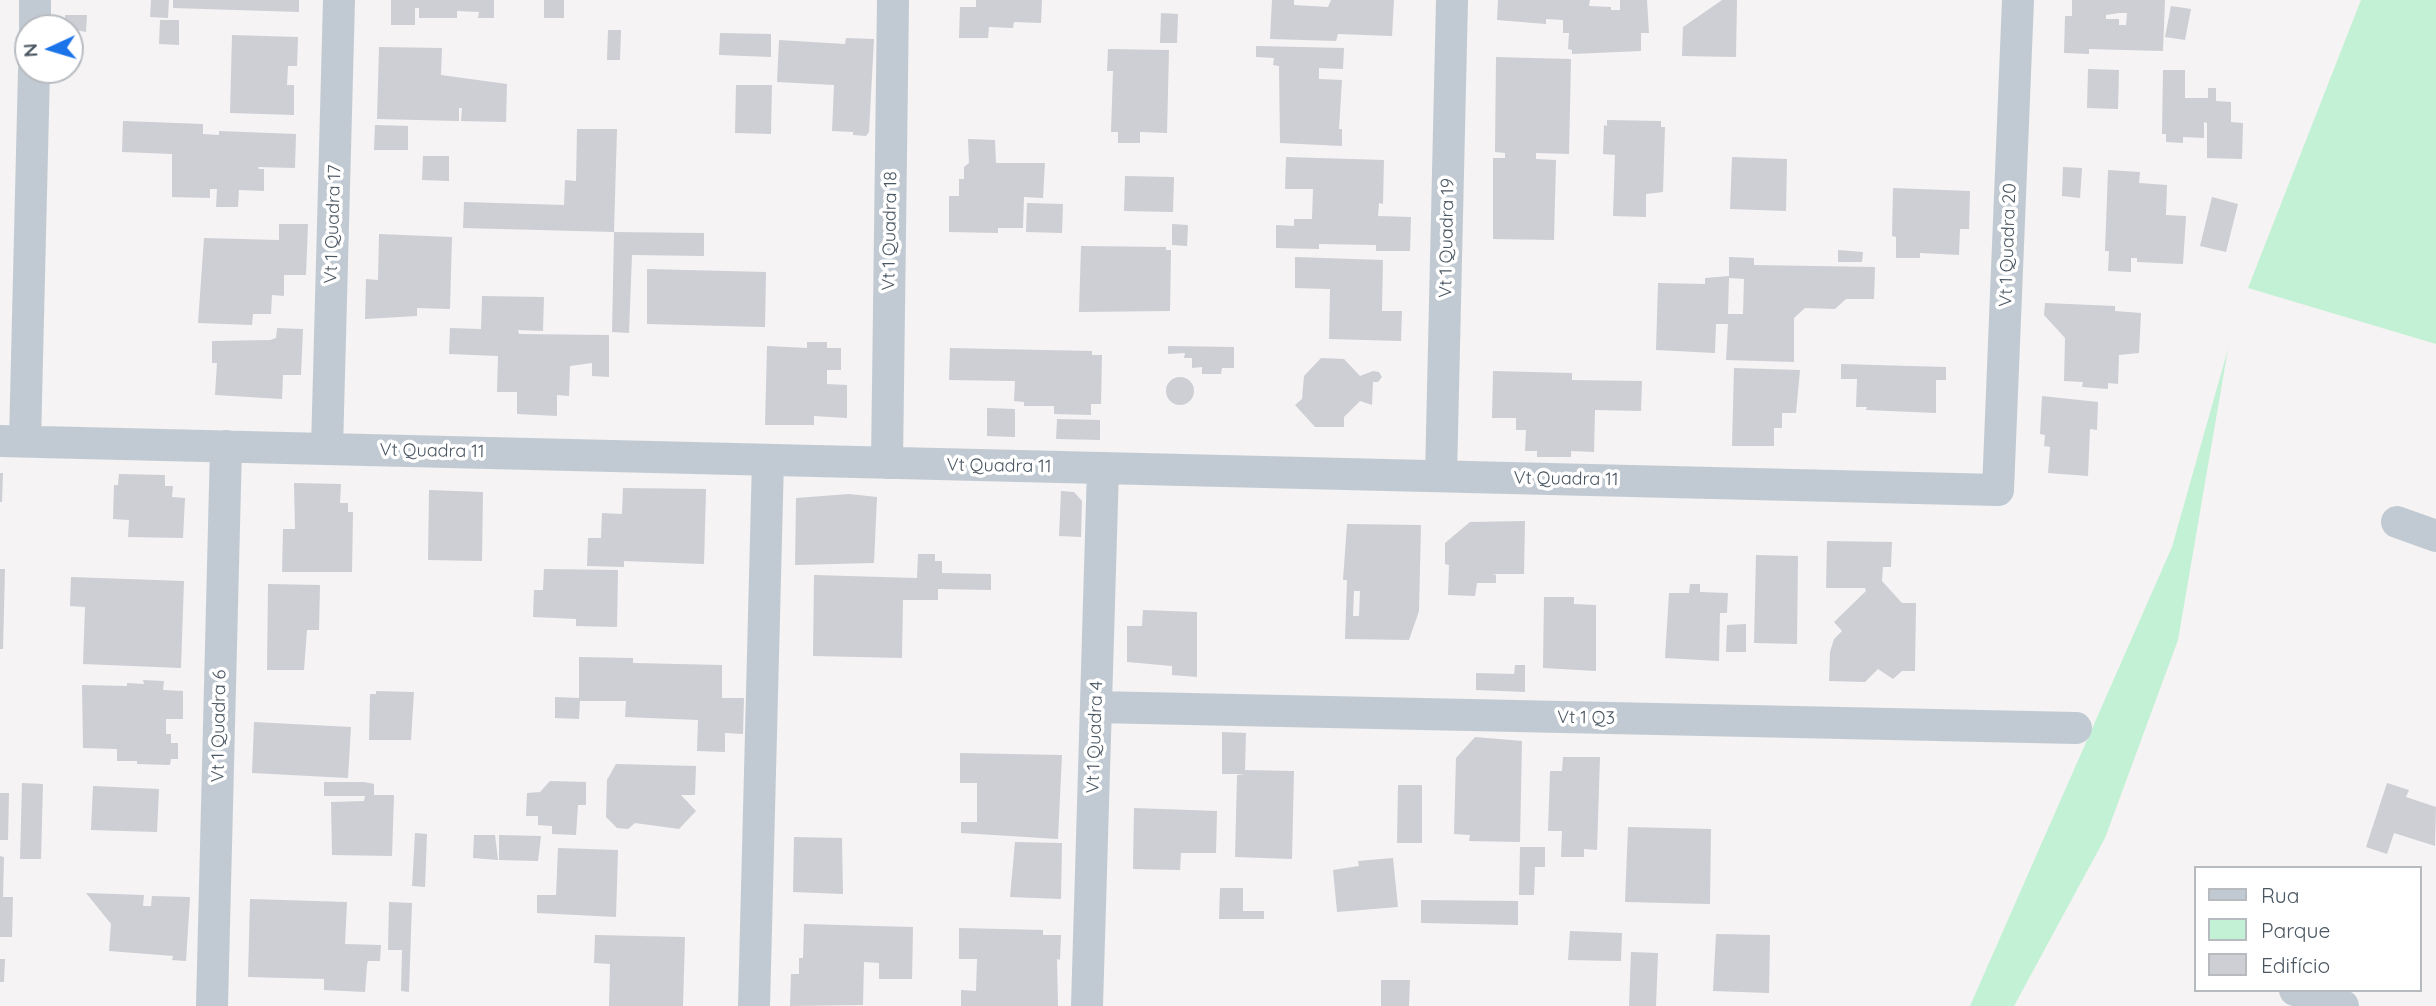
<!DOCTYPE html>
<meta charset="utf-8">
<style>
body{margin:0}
#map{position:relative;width:2436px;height:1006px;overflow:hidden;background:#f5f3f3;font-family:Quicksand,sans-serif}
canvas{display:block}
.legend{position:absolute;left:2194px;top:866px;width:228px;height:126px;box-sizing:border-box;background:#fff;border:2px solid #b7bbc0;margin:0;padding:9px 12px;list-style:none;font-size:21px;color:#4a5661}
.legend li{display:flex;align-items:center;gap:14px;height:35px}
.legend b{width:35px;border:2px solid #b7bbc0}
.north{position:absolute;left:14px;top:14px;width:70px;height:70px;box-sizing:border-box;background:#fff;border:2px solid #b7bbc0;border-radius:50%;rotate:266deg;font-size:19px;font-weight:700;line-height:28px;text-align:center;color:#4a5661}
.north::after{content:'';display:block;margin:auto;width:24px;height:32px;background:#1a73e8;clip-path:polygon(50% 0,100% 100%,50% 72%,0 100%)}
</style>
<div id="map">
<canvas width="2436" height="1006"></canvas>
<ul class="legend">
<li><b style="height:9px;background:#c1cad2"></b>Rua</li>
<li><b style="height:19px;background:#c3f1d5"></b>Parque</li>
<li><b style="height:19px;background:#cdcfd5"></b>Edifício</li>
</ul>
<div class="north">N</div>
</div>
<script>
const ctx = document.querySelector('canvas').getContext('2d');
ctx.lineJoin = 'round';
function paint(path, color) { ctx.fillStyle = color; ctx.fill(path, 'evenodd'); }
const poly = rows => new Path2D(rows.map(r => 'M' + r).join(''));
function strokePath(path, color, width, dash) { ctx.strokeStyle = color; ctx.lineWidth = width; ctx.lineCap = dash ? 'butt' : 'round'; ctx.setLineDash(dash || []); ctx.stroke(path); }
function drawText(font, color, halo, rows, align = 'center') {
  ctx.font = font + ' Quicksand,sans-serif'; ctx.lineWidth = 7; ctx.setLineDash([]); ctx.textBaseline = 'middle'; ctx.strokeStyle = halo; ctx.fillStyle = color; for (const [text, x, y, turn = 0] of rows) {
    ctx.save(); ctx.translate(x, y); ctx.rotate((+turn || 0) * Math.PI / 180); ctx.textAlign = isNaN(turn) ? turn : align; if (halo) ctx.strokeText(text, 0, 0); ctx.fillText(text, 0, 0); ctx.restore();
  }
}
const green = poly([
 [2361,0,2436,0,2436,344,2248,288],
 [2228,349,2178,640,2105,838,2014,1006,1970,1006,2172,547]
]);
const building = poly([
 [151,0,169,0,168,18,150,17],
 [173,0,299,0,299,12,173,8],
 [391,0,494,0,494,18,478,18,479,12,457,11,457,18,419,18,419,8,415,8,415,25,391,25],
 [544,0,564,0,564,18,544,18],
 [976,0,1042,0,1041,23,1014,22,1013,28,989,27,988,38,959,38,960,7,976,7],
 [1272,0,1294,0,1294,5,1328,7,1331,0,1394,0,1392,36,1338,34,1336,41,1270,39],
 [1498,0,1590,0,1589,6,1611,7,1611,10,1620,10,1620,0,1647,0,1649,33,1641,33,1641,51,1572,54,1572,50,1568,49,1569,33,1563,33,1563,20,1546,19,1546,24,1497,20],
 [1722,0,1737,0,1736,57,1682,56,1683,27],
 [2072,0,2165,0,2163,51,2089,49,2089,54,2064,53,2065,16,2072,16],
 [2119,13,2127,13,2126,25,2119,25,2119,19,2106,19,2106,15],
 [2171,6,2191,9,2185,40,2165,37],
 [1161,13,1178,14,1177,43,1160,43],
 [65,15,87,15,86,32,65,28],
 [160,20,179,20,179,45,159,44],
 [608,30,621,30,620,60,607,60],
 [720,33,771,34,771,57,719,55],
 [232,35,298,37,297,66,288,66,287,85,294,85,294,115,230,113],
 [846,38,874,39,869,132,866,136,853,135,853,132,832,131,834,85,777,82,779,40,845,44],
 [1256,46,1344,48,1343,69,1319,68,1319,79,1342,80,1339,129,1342,129,1342,146,1280,143,1279,66,1273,65,1274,58,1256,57],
 [379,47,442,48,441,75,507,84,506,122,461,121,462,108,459,108,459,121,377,119],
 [1108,49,1169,50,1167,133,1140,132,1140,143,1118,143,1118,132,1111,132,1113,71,1107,71],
 [1496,57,1571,59,1569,154,1536,153,1536,159,1556,160,1554,240,1493,239,1493,158,1505,158,1505,153,1495,152],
 [2088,69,2119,70,2118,109,2087,108],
 [2163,70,2185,70,2185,98,2208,98,2208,88,2216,88,2216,101,2231,102,2231,122,2243,123,2242,159,2207,158,2207,123,2204,122,2204,138,2183,137,2183,143,2166,142,2166,134,2162,134],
 [736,85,772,85,771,134,735,133],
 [1607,120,1661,121,1661,127,1665,127,1663,192,1646,194,1646,217,1613,216,1615,155,1603,154,1604,125,1607,126],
 [123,121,203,124,203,134,219,135,219,131,296,134,295,168,258,167,259,169,264,169,264,191,239,190,238,207,216,207,217,189,210,189,210,198,172,197,172,154,122,152],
 [375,125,408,126,408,150,374,150],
 [577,129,617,129,614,232,704,233,704,256,632,255,629,333,612,332,614,232,463,228,464,202,564,205,565,180,576,181],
 [968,139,995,140,996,163,1045,163,1043,198,1024,197,1023,228,998,228,998,233,949,232,949,196,959,196,959,179,964,179,964,167,969,163],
 [423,156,449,156,449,181,422,180],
 [1286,157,1384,160,1383,204,1379,203,1378,216,1411,217,1410,251,1376,251,1376,245,1319,244,1319,249,1276,248,1276,225,1294,226,1294,219,1312,219,1313,189,1285,189],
 [1732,157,1787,159,1786,211,1730,209],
 [2063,167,2082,168,2080,198,2062,196],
 [2108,170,2140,172,2139,183,2167,185,2166,215,2186,216,2183,264,2137,262,2137,258,2131,258,2131,272,2108,271,2109,251,2105,251],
 [1125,176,1174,177,1173,212,1124,211],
 [1893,188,1970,191,1969,229,1960,229,1959,255,1920,253,1920,258,1896,258,1896,237,1892,236],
 [2212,197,2238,204,2226,252,2200,246],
 [1027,203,1063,204,1062,233,1026,232],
 [279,224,308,224,306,275,284,275,284,296,272,295,271,314,253,314,252,325,198,323,204,238,279,240],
 [1172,224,1188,225,1187,246,1172,245],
 [379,234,452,237,450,309,417,308,417,316,365,319,366,279,378,280],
 [1081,246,1166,247,1166,250,1171,250,1170,311,1079,312],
 [1838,250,1863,252,1862,262,1838,262],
 [1295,257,1383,260,1382,311,1402,311,1401,341,1329,339,1330,289,1295,288],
 [1729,257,1754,258,1754,265,1875,267,1874,299,1846,299,1835,309,1805,308,1794,318,1794,362,1726,360,1728,324,1716,324,1715,353,1656,350,1658,283,1705,284,1705,278,1729,276],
 [1729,278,1744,279,1743,314,1728,314],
 [647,269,766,272,765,327,647,324],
 [482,296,544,297,543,331,518,330,519,334,609,335,609,377,592,376,592,363,570,366,569,396,557,395,557,416,517,414,517,392,497,392,498,356,449,354,450,328,481,329],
 [2045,303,2115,306,2115,311,2141,313,2139,353,2119,355,2118,384,2108,383,2108,389,2082,387,2083,382,2064,381,2065,338,2044,315],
 [277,328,303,329,301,375,283,375,282,399,215,395,217,363,212,363,212,341,270,340,276,338],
 [807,342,827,342,827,348,841,348,841,370,827,370,827,384,847,385,847,418,814,416,814,425,765,425,767,346,807,348],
 [1168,346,1234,347,1234,368,1222,368,1221,374,1202,374,1202,367,1192,368,1192,358,1184,358,1185,353,1168,354],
 [950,348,1092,351,1092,355,1102,355,1101,404,1091,404,1091,415,1054,414,1054,406,1024,406,1024,402,1014,401,1015,381,949,380],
 [1321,358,1344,359,1360,376,1373,371,1379,372,1382,377,1378,382,1373,382,1372,405,1360,401,1344,417,1344,427,1315,427,1295,405,1302,399,1304,376],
 [1841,364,1946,367,1946,380,1936,380,1936,413,1866,410,1867,407,1856,407,1857,379,1841,379],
 [1734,368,1800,370,1796,413,1782,413,1782,428,1774,428,1774,446,1732,446],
 [1493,371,1572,373,1572,380,1642,381,1641,411,1595,410,1594,452,1571,451,1571,457,1537,457,1537,451,1525,451,1526,430,1516,430,1516,418,1492,418],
 '1166 391a14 14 0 1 1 28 0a14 14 0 1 1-28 0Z',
 [2042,396,2098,402,2097,430,2090,429,2088,476,2048,473,2050,447,2044,446,2045,435,2040,434],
 [987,408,1015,409,1015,437,987,436],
 [1057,419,1100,420,1100,440,1056,439],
 [0,473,3,473,2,502,0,502],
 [119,474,165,475,165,486,173,486,172,497,185,498,183,538,128,537,129,520,113,519,114,485,118,485],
 [294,483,341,484,340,503,348,503,348,512,353,512,352,572,282,572,283,529,295,529],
 [623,488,706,489,704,564,624,561,624,567,587,566,588,538,601,538,602,513,622,514],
 [429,490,483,492,482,561,428,560],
 [1061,491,1074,492,1082,501,1081,537,1059,536],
 [849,494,877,497,874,563,795,565,796,498],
 [1525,521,1524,574,1493,574,1496,575,1496,583,1477,583,1475,596,1448,595,1449,565,1445,564,1445,543,1470,522],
 [1347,524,1421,525,1419,611,1409,640,1345,639,1347,580,1343,580],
 [1354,591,1360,591,1359,616,1353,616],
 [1827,541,1892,542,1891,567,1883,567,1882,581,1902,603,1916,603,1915,671,1902,671,1893,679,1878,669,1865,682,1829,681,1830,652,1834,639,1842,631,1834,622,1866,591,1865,588,1826,588],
 [918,554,935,554,935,561,942,561,942,573,991,574,991,590,938,589,938,600,903,600,902,658,813,656,814,575,917,578],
 [1756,555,1798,556,1797,644,1754,643],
 [0,569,5,569,3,649,0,649],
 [544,569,618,570,617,627,576,626,576,619,533,617,534,590,543,590],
 [71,577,184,581,181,668,83,664,85,607,70,606],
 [268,584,320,585,319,630,307,630,304,670,267,670],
 [1690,584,1700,584,1700,592,1728,593,1727,613,1720,613,1719,661,1665,658,1669,593,1689,593],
 [1544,597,1574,597,1574,604,1596,605,1596,671,1543,668],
 [1143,610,1197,612,1197,677,1172,675,1172,666,1127,662,1127,626,1142,626],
 [1746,624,1746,652,1726,652,1727,625],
 [579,657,633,658,633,663,722,665,722,698,744,698,743,734,725,733,725,752,697,751,698,720,625,717,626,701,580,701,579,719,555,718,555,697,579,698],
 [1515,665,1525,665,1525,692,1476,690,1476,673,1514,674],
 [143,680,164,681,163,690,183,691,183,719,166,719,166,734,171,734,171,743,178,743,178,759,171,759,170,765,137,764,137,761,117,761,117,749,83,748,82,685,127,686,127,683,144,684],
 [376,691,414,692,411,740,369,740,370,694,376,694],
 [254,722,351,727,348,778,252,773],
 [1222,732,1246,733,1245,770,1294,771,1292,859,1235,857,1237,775,1245,774,1222,774],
 [1475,737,1522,741,1520,842,1469,841,1470,835,1454,834,1456,758],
 [960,753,1062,755,1058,839,961,833,961,822,977,822,977,783,960,783],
 [1563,757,1600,757,1597,850,1584,849,1584,857,1561,857,1562,831,1548,831,1550,771,1562,771],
 [616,764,696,766,695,795,681,795,696,811,679,829,635,823,628,829,617,828,606,817,607,780],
 [550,781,586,782,586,805,578,805,576,835,552,834,552,826,538,825,538,816,526,816,527,793,540,792],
 [324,782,364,782,374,784,374,795,394,795,392,856,332,855,331,802,364,801,365,796,324,796],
 [22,783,43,784,41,859,20,859],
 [2387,783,2409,790,2406,797,2436,807,2435,846,2394,833,2387,854,2366,847],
 [1398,785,1422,785,1422,843,1397,843],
 [93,786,159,789,157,832,91,830],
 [0,793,9,793,8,840,0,840],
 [1134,808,1217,811,1216,853,1181,853,1180,870,1133,869],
 [1628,827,1711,829,1710,904,1625,902],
 [415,833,427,834,425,887,412,886],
 [474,835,495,835,498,860,473,858],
 [499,835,541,836,538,861,499,860],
 [794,837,842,838,843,894,793,892],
 [1015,842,1062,843,1061,899,1010,897],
 [1520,847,1545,847,1545,867,1535,867,1534,895,1519,895],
 [558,848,618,850,616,917,537,913,537,895,556,895],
 [0,856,4,857,3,897,13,897,12,937,0,937],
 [1393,858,1398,907,1337,912,1333,870,1359,866,1358,861],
 [1220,888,1243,888,1243,911,1264,911,1264,919,1219,919],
 [86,893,144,895,143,906,151,906,152,896,190,897,186,961,172,960,173,956,109,951,111,924],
 [250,899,347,902,345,944,381,945,380,961,368,961,367,965,365,992,324,990,324,979,248,977],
 [1421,900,1518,901,1518,925,1421,923],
 [389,902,412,903,409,992,401,991,402,950,388,950],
 [804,924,913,927,912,979,879,979,879,963,864,962,863,1005,790,1006,791,974,799,974,799,958,803,958],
 [959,928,1043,930,1043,935,1061,935,1060,960,1057,959,1058,1006,961,1006,961,990,976,991,977,959,959,959],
 [1570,931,1622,933,1621,961,1568,960],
 [1716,934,1770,935,1769,993,1713,991],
 [595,935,685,937,683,1006,609,1006,610,964,594,963],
 [1631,952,1658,953,1656,1006,1629,1006],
 [0,959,5,959,4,982,0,982],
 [1381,980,1410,980,1409,1006,1381,1006]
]);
const minor = poly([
 [35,28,35,0],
 [0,441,1998,490,2018,0],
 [25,441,34,70],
 [327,449,339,0],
 [887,463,893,0],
 [1441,476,1452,0],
 [2397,522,2436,536],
 [1096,707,2076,728],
 [2295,990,2343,1006],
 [212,1006,226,446],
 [754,1006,768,460],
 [1087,1006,1103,468]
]);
const streetNames = [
 ["Vt 1 Quadra 17",333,224,-88],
 ["Vt 1 Quadra 18",890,231,-89],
 ["Vt 1 Quadra 19",1447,238,-89],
 ["Vt 1 Quadra 20",2008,245,-88],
 ["Vt Quadra 11",432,451,1],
 ["Vt Quadra 11",999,466,1],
 ["Vt Quadra 11",1566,479,1],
 ["Vt 1 Q3",1586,718,1],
 ["Vt 1 Quadra 6",219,726,-89],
 ["Vt 1 Quadra 4",1095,737,-88]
];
paint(green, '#c3f1d5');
paint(building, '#cdcfd5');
strokePath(minor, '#c1cad2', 32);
drawText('18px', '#4a5661', '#fff', streetNames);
</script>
